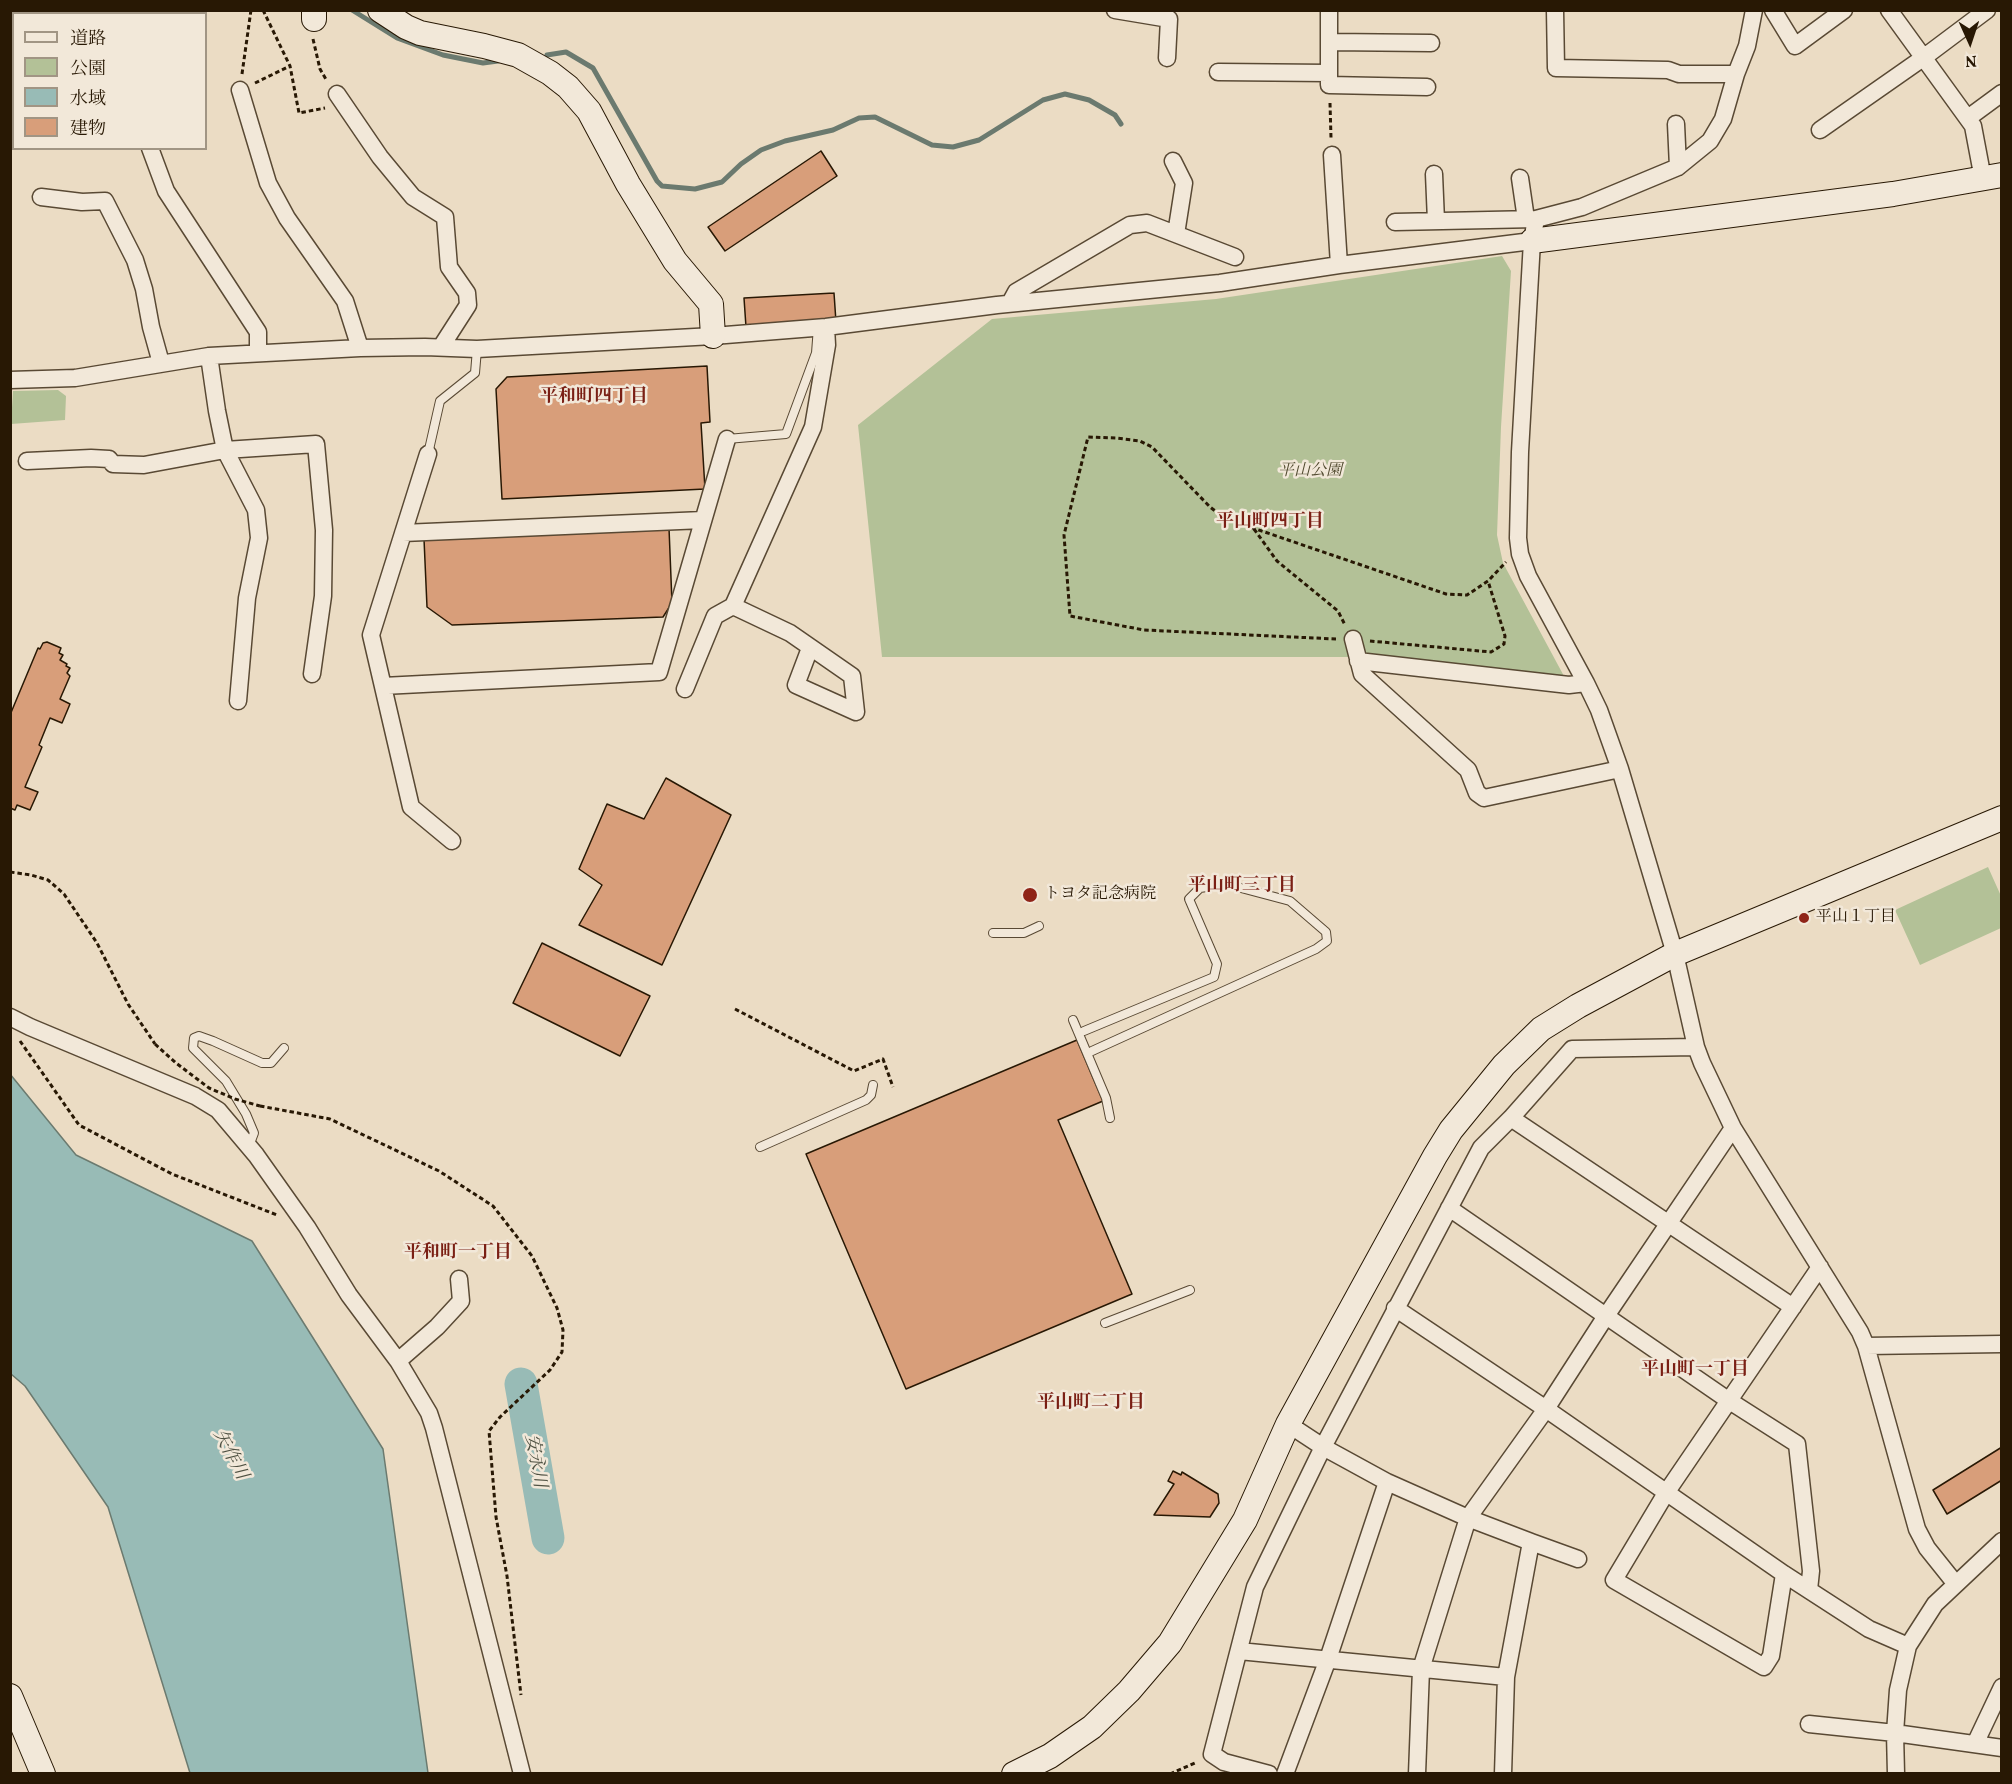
<!DOCTYPE html>
<meta charset="utf-8">
<style>
body{margin:0}
#map{position:relative;width:2012px;height:1784px;overflow:hidden;background:#ebdcc4;font-family:Vollkorn,"Noto Serif JP",serif}
canvas{display:block}
.frame{position:absolute;inset:0;border:12px solid #281804;pointer-events:none}
.legend{position:absolute;left:12px;top:12px;width:195px;height:138px;box-sizing:border-box;background:#f2e8d9;border:2px solid #a19584;margin:0;padding:8px 10px;list-style:none;font-size:18px;color:#281804}
.legend li{display:flex;align-items:center;gap:12px;height:30px}
.legend b{width:30px;border:2px solid #a19584}
.north{position:absolute;left:1940px;top:12px;width:60px;height:60px;-webkit-text-stroke:4px #f2e8d9;paint-order:stroke;rotate:177deg;font-size:16px;font-weight:700;line-height:24px;text-align:center;color:#281804}
.north::after{content:'';display:block;margin:auto;width:21px;height:27px;background:#281804;clip-path:polygon(50% 0,100% 100%,50% 72%,0 100%)}
</style>
<div id="map">
<canvas width="2012" height="1784"></canvas>
<div class="frame"></div>
<ul class="legend">
<li><b style="height:8px;background:#f2e8d9"></b>道路</li>
<li><b style="height:16px;background:#b3c197"></b>公園</li>
<li><b style="height:16px;background:#98bbb6"></b>水域</li>
<li><b style="height:16px;background:#d89e7a"></b>建物</li>
</ul>
<div class="north">N</div>
</div>
<script>
const ctx = document.querySelector('canvas').getContext('2d');
ctx.lineJoin = 'round';
function paint(path, color) { ctx.fillStyle = color; ctx.fill(path, 'evenodd'); }
const poly = rows => new Path2D(rows.map(r => 'M' + r).join(''));
function strokePath(path, color, width, dash) { ctx.strokeStyle = color; ctx.lineWidth = width; ctx.lineCap = dash ? 'butt' : 'round'; ctx.setLineDash(dash || []); ctx.stroke(path); }
function drawText(font, color, halo, rows, align = 'center') {
  ctx.font = font + ' Vollkorn,"Noto Serif JP",serif'; ctx.lineWidth = 5; ctx.setLineDash([]); ctx.textBaseline = 'middle'; ctx.strokeStyle = halo; ctx.fillStyle = color; for (const [text, x, y, turn = 0] of rows) {
    ctx.save(); ctx.translate(x, y); ctx.rotate((+turn || 0) * Math.PI / 180); ctx.textAlign = isNaN(turn) ? turn : align; if (halo) ctx.strokeText(text, 0, 0); ctx.fillText(text, 0, 0); ctx.restore();
  }
}
const green = poly([
 [1502,256,1511,271,1501,427,1497,535,1503,563,1565,678,1362,657,882,657,858,425,992,319,1216,299],
 [58,390,66,396,65,420,11,424,13,391],
 [1988,867,2001,896,2001,928,1920,965,1895,910]
]);
const water = poly([
 [10,1074,76,1155,252,1241,383,1449,428,1773,190,1773,108,1507,25,1386,11,1374,10,1074]
]);
const stream = poly([
 [352,10,397,38,443,55,483,63,498,61],
 [547,55,566,52,593,68,657,181,662,186,695,189,722,182,741,164,761,150,785,141,833,130,859,118,875,117,932,145,953,147,979,140,1043,100,1065,94,1089,100,1115,115,1121,124]
]);
const river = poly([
 [521,1384,548,1538]
]);
const building = poly([
 [821,151,837,176,725,251,708,227,821,151],
 [834,293,836,322,746,327,744,298,834,293],
 [707,366,710,422,701,423,705,489,502,499,496,389,507,377,707,366],
 [669,528,672,603,663,617,452,625,427,607,424,539,669,528],
 [47,642,61,648,59,653,63,655,60,660,67,664,66,666,70,668,67,673,70,676,60,699,70,704,62,723,50,718,39,745,42,747,25,787,38,792,30,810,17,805,15,810,10,808,10,715,38,648,40,649,43,643,47,642],
 [666,778,731,815,662,965,579,925,602,885,579,869,607,804,644,819,666,778],
 [542,943,650,996,620,1056,513,1003,542,943],
 [1077,1040,1103,1101,1058,1120,1132,1294,906,1389,806,1154,1077,1040],
 [2002,1447,2002,1480,1947,1514,1933,1490,2002,1447],
 [1173,1471,1181,1475,1182,1472,1218,1494,1219,1503,1210,1517,1154,1515,1174,1484,1168,1481,1173,1471]
]);
const path = poly([
 [263,10,290,66,299,113,325,108],
 [313,39,320,69,327,81],
 [242,74,251,10],
 [255,83,290,66],
 [1330,103,1331,138],
 [1254,529,1277,561,1338,611,1345,625],
 [1336,639,1144,630,1070,616,1064,535,1088,437,1116,438,1140,441,1152,447,1210,507,1219,514,1253,528,1446,594,1467,595,1488,581,1506,562],
 [1370,641,1491,652,1504,644,1505,636,1488,581],
 [10,872,31,875,48,880,64,894,97,943,128,1004,155,1044],
 [735,1009,854,1071,883,1059,893,1087],
 [20,1041,79,1125,172,1174,277,1215],
 [260,1106,330,1119,439,1171,493,1206,532,1256,557,1308,563,1330,562,1352,550,1370,500,1417,489,1431,496,1517,507,1576,521,1695],
 [1170,1774,1197,1762]
]);
const lane = poly([
 [727,439,786,434,816,353,818,327],
 [428,454,440,401,475,373,477,349],
 [993,933,1024,933,1039,926],
 [1073,1020,1106,1098,1110,1118],
 [1084,1031,1214,977,1217,964,1189,899,1200,888,1226,884,1290,901,1326,932,1327,941,1316,949,1092,1051],
 [249,1146,254,1133,246,1114,226,1081,193,1048,194,1038,199,1036,213,1041,262,1063,271,1063,284,1048],
 [760,1147,866,1100,871,1095,873,1085],
 [1105,1323,1190,1290]
]);
const street = poly([
 [1115,10,1169,19,1167,58],
 [1329,10,1329,85,1427,87],
 [1555,10,1556,68,1668,70,1679,74,1736,74],
 [1754,10,1747,46,1736,74,1723,119,1710,141,1678,167,1582,207,1536,219,1532,241,1520,452,1518,538,1520,554,1528,576,1586,683,1599,710,1620,769,1675,954,1696,1047,1702,1063,1733,1128,1860,1332,1866,1346,1917,1529,1927,1548,1955,1583],
 [1773,10,1795,46,1844,10],
 [1889,10,1973,126,1983,179],
 [18,14,22,10],
 [1329,42,1431,43],
 [1218,72,1329,73],
 [240,90,268,183,287,218,345,301,360,348],
 [337,94,380,157,413,197,445,217,449,267,467,293,468,305,441,347],
 [1968,118,2002,93],
 [1676,124,1678,167],
 [1820,130,1923,58,1987,10],
 [150,148,166,191,258,332,258,353],
 [1332,155,1339,265],
 [1173,161,1184,183,1176,234],
 [1434,174,1436,221],
 [1520,178,1526,219],
 [41,197,82,202,105,201,135,260,144,289,151,327,161,363],
 [1395,222,1536,219],
 [1010,303,1016,292,1130,225,1147,223,1235,257],
 [10,380,75,378,209,356,360,348,425,347,477,349,713,336,826,327,997,305,1220,283,1339,265,1532,241],
 [428,454,371,635,411,807,452,841],
 [27,461,91,458,109,459,113,464,144,465,225,450,217,411,209,356],
 [403,533,703,520],
 [733,606,790,633,852,676,856,712,796,685,810,648],
 [1353,639,1362,674,1468,770,1477,793,1484,798,1620,769],
 [1358,661,1569,685,1586,683],
 [383,686,659,672,727,439],
 [685,689,715,616,733,606,813,427,827,345,826,327],
 [238,701,247,598,259,538,256,510,225,450,316,444,324,530,323,596,312,674],
 [10,1017,30,1027,195,1096,218,1110,256,1155,307,1227,349,1295,398,1361,429,1413,434,1428,522,1774],
 [1511,1118,1793,1307],
 [1449,1208,1728,1400,1797,1444,1811,1571,1809,1590],
 [1395,1308,1546,1409,1784,1574,1869,1629,1908,1646],
 [1866,1346,2002,1344],
 [398,1361,437,1327,461,1301,459,1279],
 [1288,1424,1323,1447,1387,1482,1468,1518,1531,1542,1506,1677,1503,1774],
 [1531,1542,1578,1559],
 [1784,1574,1771,1656,1764,1667,1614,1580,1666,1493,1820,1267],
 [1239,1651,1506,1677],
 [1809,1724,1895,1733,2002,1748],
 [1975,1744,2002,1687],
 [1269,1774,1224,1762,1212,1754,1255,1587,1323,1447,1481,1148,1511,1118,1572,1049,1696,1047],
 [1285,1774,1328,1659,1387,1482],
 [1417,1774,1421,1669,1468,1518,1546,1409,1606,1316,1733,1128],
 [1896,1774,1895,1733,1898,1690,1908,1646,1935,1604,2002,1541]
]);
const secondary = poly([
 [380,10,406,27,420,33,484,46,518,55,550,73,568,87,589,111,628,184,675,261,711,304,713,336],
 [314,19,314,10],
 [1532,241,1893,194,2002,175],
 [10,1696,43,1774],
 [1014,1774,1050,1756,1092,1727,1129,1691,1170,1643,1245,1520,1288,1424,1435,1156,1451,1130,1504,1065,1541,1029,1578,1006,1675,954,2002,818]
]);
const pathBridge = poly([
 [155,1044,176,1063,209,1088,235,1099,260,1106]
]);
const markers = [
 [1030,895,8,"#8f2418"],
 [1804,918,6,"#8f2418"]
];
const parkNames = [
 ["平山公園",1310,472]
];
const poiNames = [
 ["トヨタ記念病院",1044,895],
 ["平山１丁目",1816,918]
];
const neighbourhoodNames = [
 ["平和町四丁目",594,398],
 ["平山町四丁目",1270,523],
 ["平山町三丁目",1242,887],
 ["平和町一丁目",458,1254],
 ["平山町一丁目",1695,1371],
 ["平山町二丁目",1091,1404]
];
const waterNames = [
 ["矢作川",229,1455,62],
 ["安永川",534,1461,80]
];
paint(green, '#b3c197');
paint(water, '#98bbb6');
strokePath(water, '#6b7a6f', 1.5);
strokePath(stream, '#6b7a6f', 5);
strokePath(river, '#98bbb6', 33);
paint(building, '#d89e7a');
strokePath(building, '#281804', 1.5);
strokePath(lane, '#594934', 10);
strokePath(street, '#594934', 19);
strokePath(secondary, '#281804', 26);
strokePath(path, '#281804', 3, [4.5, 3]);
strokePath(lane, '#f2e8d9', 8);
strokePath(street, '#f2e8d9', 16);
strokePath(secondary, '#f2e8d9', 24);
strokePath(pathBridge, '#281804', 3, [4.5, 3]);
for (const [x, y, r, color] of markers) { const dot = new Path2D(); dot.arc(x, y, r, 0, 2 * Math.PI); ctx.fillStyle = color; ctx.fill(dot); strokePath(dot, '#f2e8d9', 2); }
drawText('italic 16px', '#524b30', '#f2e8d9', parkNames);
drawText('16px', '#281804', '#f2e8d9', poiNames, 'left');
drawText('bold 18px', '#7a1f14', '#f2e8d9', neighbourhoodNames);
drawText('italic 18px', '#4f5142', '#f2e8d9', waterNames);
</script>
